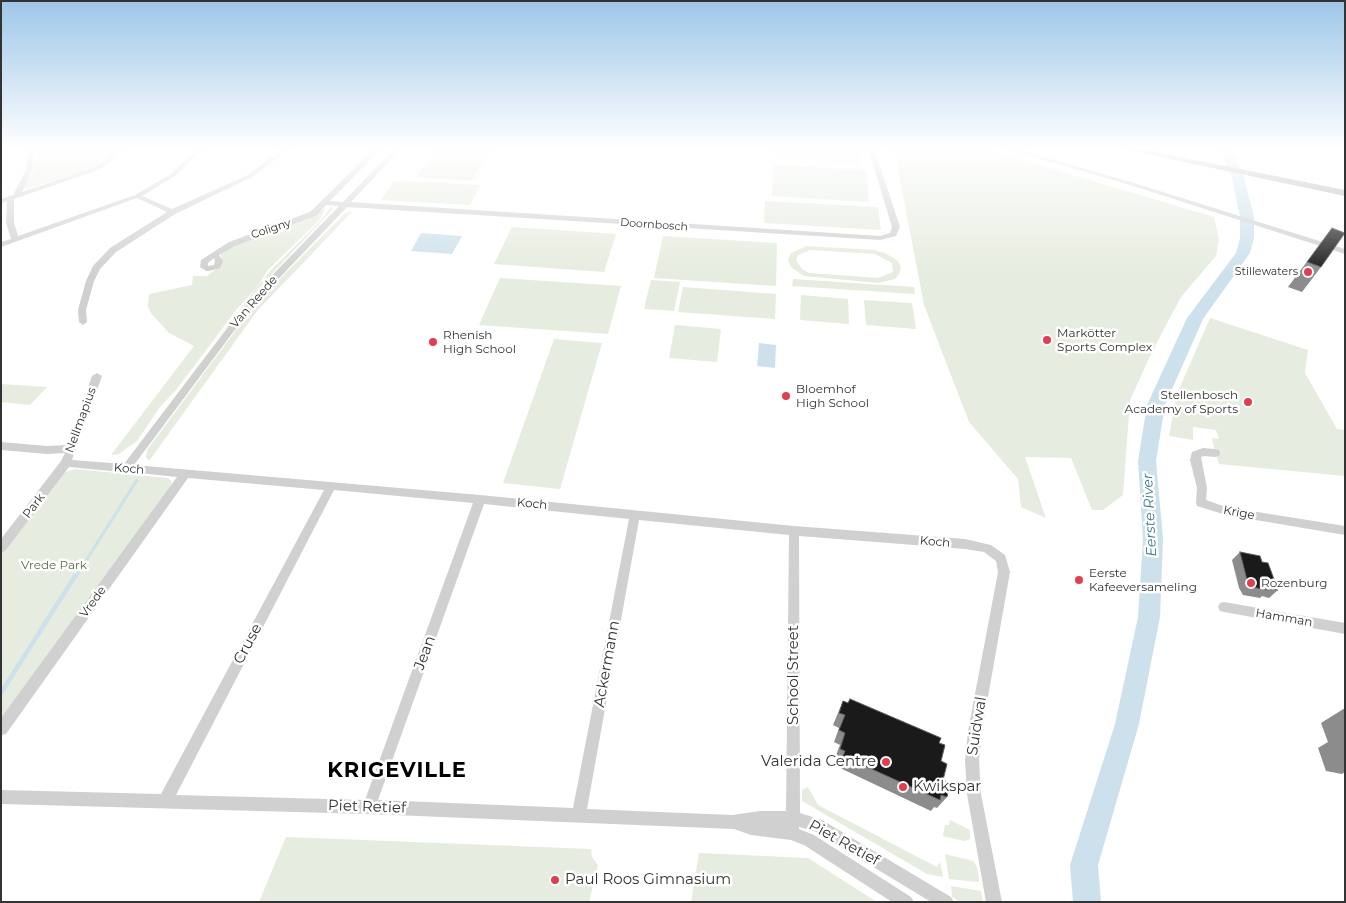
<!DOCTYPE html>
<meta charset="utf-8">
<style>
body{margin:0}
#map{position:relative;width:1346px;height:903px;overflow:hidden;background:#fff;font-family:Montserrat,sans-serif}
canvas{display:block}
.frame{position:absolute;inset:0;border:2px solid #333;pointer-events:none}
</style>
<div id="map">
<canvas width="1346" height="903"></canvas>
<div class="frame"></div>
</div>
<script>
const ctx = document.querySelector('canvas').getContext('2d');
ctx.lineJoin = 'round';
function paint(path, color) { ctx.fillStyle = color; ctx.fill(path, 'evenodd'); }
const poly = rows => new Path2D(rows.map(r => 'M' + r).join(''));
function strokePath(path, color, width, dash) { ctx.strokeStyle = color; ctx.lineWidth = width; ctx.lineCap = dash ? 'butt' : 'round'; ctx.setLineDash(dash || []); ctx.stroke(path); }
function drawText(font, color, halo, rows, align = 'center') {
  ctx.font = font + ' Montserrat,sans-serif'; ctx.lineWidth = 5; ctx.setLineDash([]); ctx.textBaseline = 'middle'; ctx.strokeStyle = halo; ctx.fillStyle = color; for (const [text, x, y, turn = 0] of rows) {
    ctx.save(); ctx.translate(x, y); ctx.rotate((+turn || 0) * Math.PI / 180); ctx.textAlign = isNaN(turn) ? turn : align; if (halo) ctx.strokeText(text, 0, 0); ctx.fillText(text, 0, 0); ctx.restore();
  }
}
const green = poly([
 [37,148,119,148,102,163,89,170,26,189,25,184,33,171],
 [437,148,493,148,471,181,416,177],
 [774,148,858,148,859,163,773,158],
 [894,148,982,148,1214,217,1219,239,1216,256,1181,297,1153,350,1130,400,1123,495,1103,510,1092,510,1071,458,1025,457,1046,518,1021,507,1018,479,969,422,924,305],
 [774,165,866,170,869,202,772,196],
 [394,181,427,182,480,185,470,205,381,200],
 [765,201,878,207,881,230,764,223],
 [331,206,333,209,260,287,212,345,269,272,323,218],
 [326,207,320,219,268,270,257,287,237,309,176,390,160,407,137,441,119,454,111,455,194,346,169,333,151,313,148,306,149,294,192,285,193,276,207,276,220,266,221,253,234,246,309,219],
 [354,210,257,311,149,461,146,457,147,450,256,303,344,214],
 [512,227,616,234,604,272,494,264],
 [663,236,777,243,776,286,654,278],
 [807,246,875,250,885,253,898,261,901,267,899,274,895,279,878,283,804,276,791,267,788,260,791,253],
 [810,250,875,254,892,263,893,272,878,278,809,273,802,269,796,260,798,255],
 [500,278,621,286,608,334,479,325],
 [793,279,914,287,915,294,792,286],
 [651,280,680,282,674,311,644,309],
 [683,287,776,294,775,319,678,312],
 [801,295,848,299,849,324,800,320],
 [864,300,912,303,916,329,866,325],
 [1210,318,1308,350,1305,373,1337,429,1345,430,1345,476,1219,464,1212,440,1213,438,1219,439,1216,430,1193,427,1193,440,1169,436,1177,394],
 [675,325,721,329,717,362,669,358],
 [554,339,602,343,560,489,503,483],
 [1,384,47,387,30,405,1,402],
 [75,469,168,478,172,482,167,492,1,720,1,554,62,473],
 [808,787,818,805,937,867,940,862,943,877,927,874,802,801,802,790],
 [950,820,970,830,970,839,964,841,943,836,945,825,949,825],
 [286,837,591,849,592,857,598,865,589,902,259,902],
 [699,853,808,858,877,902,691,902],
 [945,854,973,861,977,867,979,880,978,882,949,879],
 [951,886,981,891,983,902,960,902,952,897]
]);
const water = poly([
 [421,233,462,236,452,254,411,251],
 [759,343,776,345,775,368,757,366]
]);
const streamFar1 = poly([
 [75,578,137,480]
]);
const stream = poly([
 [1,693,75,576]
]);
const river = poly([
 [1219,148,1231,148,1244,178,1254,217,1254,238,1250,253,1203,319,1165,405,1156,461,1163,539,1160,617,1139,724,1098,865,1101,902,1073,902,1070,865,1115,724,1138,617,1143,539,1138,461,1147,405,1187,318,1236,253,1240,238,1240,217,1232,178,1219,148]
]);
const minor = poly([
 [1,148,9,148,1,152,1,148],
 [29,148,35,148,32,170,22,192,94,168,105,161,118,148,125,148,109,163,98,170,14,199,14,223,18,236,135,195,171,174,198,148,205,148,175,176,142,196,172,209,248,175,284,148,291,148,252,177,175,214,116,252,100,269,94,281,86,310,87,322,83,325,79,322,78,310,86,281,93,266,110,248,167,212,137,198,1,247,1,242,11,239,6,223,7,201,1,203,1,199,13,195,26,170,29,148],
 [375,148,382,148,330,201,343,202,395,148,402,148,351,202,880,236,890,233,892,227,868,148,874,148,900,227,896,236,880,240,347,207,266,292,234,331,134,465,480,495,794,526,965,539,991,545,1005,555,1010,572,982,731,979,760,981,794,1002,902,986,902,967,794,965,760,968,731,998,572,996,561,984,552,965,549,799,536,800,813,822,820,951,897,954,902,931,902,814,831,799,827,799,829,814,835,911,897,914,902,892,902,804,845,791,840,751,835,734,829,369,814,1,804,1,790,161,794,324,490,188,478,6,734,1,735,1,718,177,477,129,472,125,474,121,472,69,467,5,551,1,553,1,539,61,461,65,453,47,454,1,450,1,442,47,446,67,445,92,376,97,373,102,376,72,460,124,464,228,327,260,288,339,206,326,205,316,216,235,246,219,255,223,261,220,268,209,271,206,271,200,267,201,260,229,242,310,212,375,148],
 [214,258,215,261,214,265,208,266,208,263,214,258],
 [334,490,473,503,365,800,176,795,334,490],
 [484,504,629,519,573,808,378,800,484,504],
 [639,520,789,535,786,811,760,811,732,815,587,809,639,520],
 [1002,148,1012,148,1131,182,1345,249,1345,254,1127,184,1002,148],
 [1203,448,1215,449,1219,450,1220,453,1219,456,1215,457,1204,456,1201,457,1207,488,1206,500,1226,507,1345,526,1345,535,1226,515,1197,506,1196,503,1197,488,1190,460,1192,452,1203,448],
 [1224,602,1345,623,1345,634,1224,612,1220,611,1218,607,1220,603,1224,602]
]);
const major = poly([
 [1118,148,1136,148,1345,190,1345,196,1118,148]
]);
const wall = poly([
 [1332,228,1321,267,1302,292,1288,287],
 [1240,552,1278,590,1269,598,1262,596,1260,598,1243,595,1239,588,1232,560],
 [843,701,939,743,943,780,947,797,937,808,934,807,931,811,838,767,839,763,834,760,840,745,834,742,839,728,833,725],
 [1345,708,1345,772,1342,774,1326,771,1318,748,1328,742,1321,723]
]);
const building = poly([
 [1332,228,1345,233,1321,267,1307,262,1332,228],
 [1240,552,1260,556,1262,562,1268,563,1278,590,1268,588,1269,590,1251,587,1247,580,1240,552],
 [850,699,941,738,939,743,945,745,941,761,947,764,943,780,950,783,947,797,941,795,940,800,843,756,845,751,840,749,845,733,839,730,845,715,839,713,843,701,848,703,850,699]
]);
const markers = [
 [1308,272,5,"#e23d53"],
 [1047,340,5,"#e23d53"],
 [433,342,5,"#e23d53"],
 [786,396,5,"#e23d53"],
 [1248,402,5,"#e23d53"],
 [1079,580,5,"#e23d53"],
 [1251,583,5,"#e23d53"],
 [886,762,5,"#e23d53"],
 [903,787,5,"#e23d53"],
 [555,880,5,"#e23d53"]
];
const farStreetnames = [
 ["Doornbosch",654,225,4],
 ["Coligny",271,229,-18]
];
const farPoinames = [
 ["Stillewaters",1298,272]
];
const streetNames = [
 ["Van Reede",254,302,-49],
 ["Nellmapius",81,420,-70],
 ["Koch",129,469,5],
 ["Koch",532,504,6],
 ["Park",34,506,-53],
 ["Krige",1239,513,11],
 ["Koch",935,542,5],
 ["Vrede",93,602,-54],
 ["Hamman",1284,618,10]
];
const poiNames = [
 ["Markötter",1057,333],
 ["Sports Complex",1057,347],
 ["Rhenish",443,335],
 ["High School",443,349],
 ["Bloemhof",796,389],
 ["High School",796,403],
 ["Stellenbosch",1238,395,"right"],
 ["Academy of Sports",1238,409,"right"],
 ["Eerste",1089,573],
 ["Kafeeversameling",1089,587],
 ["Rozenburg",1261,583]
];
const parkNames = [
 ["Vrede Park",54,565]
];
const waterNames = [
 ["Eerste River",1150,515,-93]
];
const nearStreetnames = [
 ["Cruse",248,644,-62],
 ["Jean",425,653,-70],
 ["Ackermann",607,664,-80],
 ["School Street",794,675,-90],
 ["Suidwal",977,726,-81],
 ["Piet Retief",367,807,2],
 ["Piet Retief",844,843,29]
];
const nearPoinames = [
 ["Valerida Centre",876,762,"right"],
 ["Kwikspar",913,787],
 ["Paul Roos Gimnasium",565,880]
];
const nearDistrictnames = [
 ["KRIGEVILLE",397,771]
];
paint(green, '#e6ecdf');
paint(water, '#cce1eb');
strokePath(streamFar1, '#cce1eb', 3);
strokePath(stream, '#cce1eb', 4.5);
paint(river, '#cce1eb');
paint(minor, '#d0d0d0');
paint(major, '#ababab');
paint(wall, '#8c8c8c');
paint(building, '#1a1a1a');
strokePath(building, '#5f5f5f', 1);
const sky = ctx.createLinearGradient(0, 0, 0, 275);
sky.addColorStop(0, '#9dc6e9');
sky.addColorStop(0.54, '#fff');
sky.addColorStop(1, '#ffffff00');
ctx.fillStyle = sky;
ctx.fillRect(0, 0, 1346, 275);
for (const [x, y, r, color] of markers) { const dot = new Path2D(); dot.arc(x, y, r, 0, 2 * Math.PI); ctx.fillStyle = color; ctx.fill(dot); strokePath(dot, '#fff', 2); }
drawText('11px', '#333', '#fff', farStreetnames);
drawText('11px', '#333', '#fff', farPoinames, 'right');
drawText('12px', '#333', '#fff', streetNames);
drawText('12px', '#333', '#fff', poiNames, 'left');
drawText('12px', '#596e40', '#fff', parkNames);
drawText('italic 14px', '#417994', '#fff', waterNames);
drawText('15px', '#333', '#fff', nearStreetnames);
drawText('15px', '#333', '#fff', nearPoinames, 'left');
ctx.letterSpacing = '1px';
drawText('bold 21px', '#000', '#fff', nearDistrictnames);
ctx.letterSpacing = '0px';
</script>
